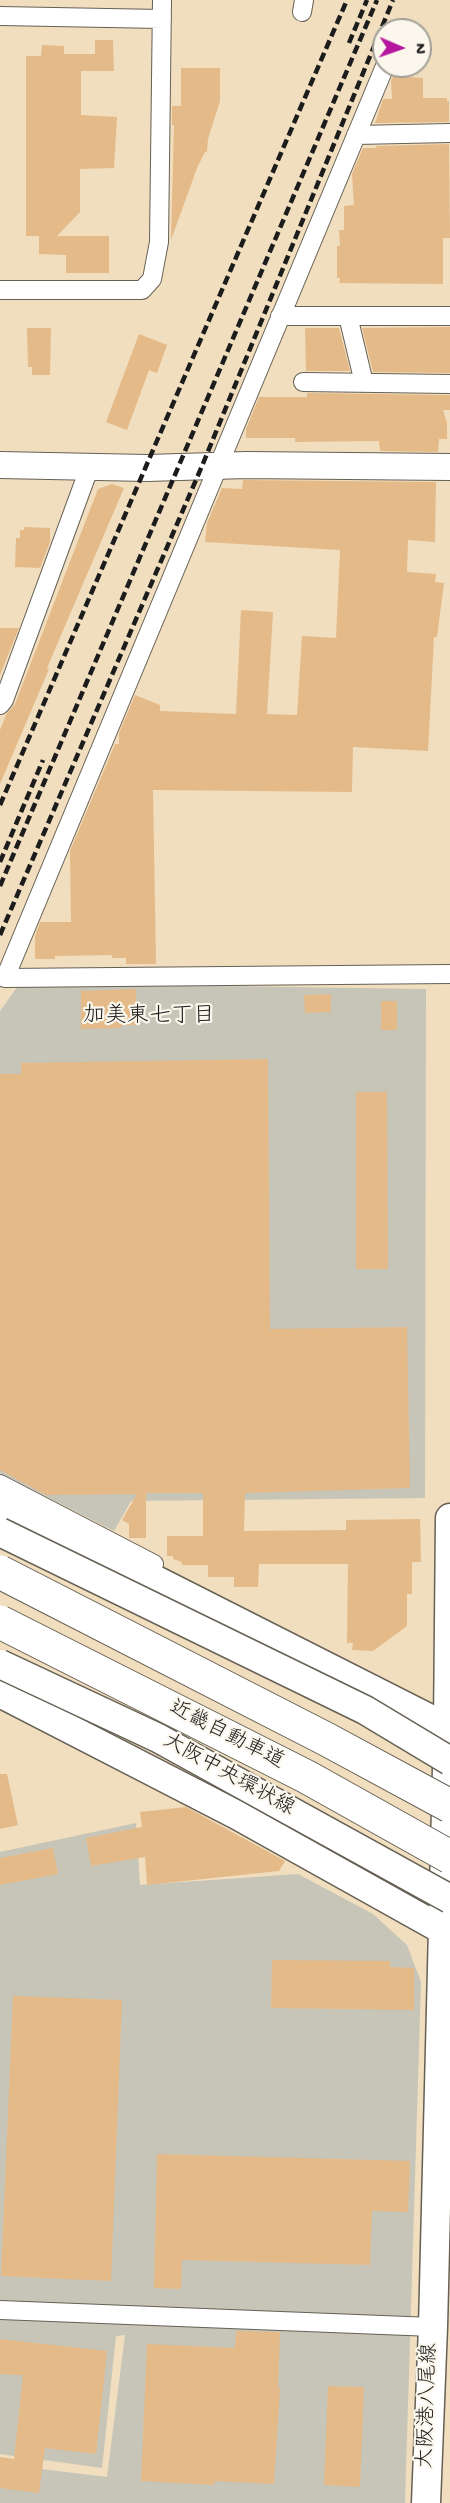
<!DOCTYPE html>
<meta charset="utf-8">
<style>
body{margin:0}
#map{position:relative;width:450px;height:2503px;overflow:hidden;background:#f0debe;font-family:"Gochi Hand",sans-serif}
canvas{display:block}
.north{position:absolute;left:372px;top:18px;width:60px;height:60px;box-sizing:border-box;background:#fbf7ec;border:2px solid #a29f99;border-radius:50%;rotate:92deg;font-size:16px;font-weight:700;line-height:24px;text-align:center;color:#1c1c1c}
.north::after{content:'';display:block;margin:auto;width:21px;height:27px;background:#b5179e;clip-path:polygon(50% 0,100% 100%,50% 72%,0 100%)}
</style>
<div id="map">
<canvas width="450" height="2503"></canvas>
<div class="north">N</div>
</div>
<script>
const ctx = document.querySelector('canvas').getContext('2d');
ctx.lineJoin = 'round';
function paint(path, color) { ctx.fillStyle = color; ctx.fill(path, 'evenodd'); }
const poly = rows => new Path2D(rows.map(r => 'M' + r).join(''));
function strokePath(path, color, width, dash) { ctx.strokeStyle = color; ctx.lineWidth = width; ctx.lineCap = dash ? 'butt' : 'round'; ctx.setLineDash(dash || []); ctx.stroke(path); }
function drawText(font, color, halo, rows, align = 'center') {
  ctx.font = font + ' "Gochi Hand","Klee One",sans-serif'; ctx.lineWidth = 4.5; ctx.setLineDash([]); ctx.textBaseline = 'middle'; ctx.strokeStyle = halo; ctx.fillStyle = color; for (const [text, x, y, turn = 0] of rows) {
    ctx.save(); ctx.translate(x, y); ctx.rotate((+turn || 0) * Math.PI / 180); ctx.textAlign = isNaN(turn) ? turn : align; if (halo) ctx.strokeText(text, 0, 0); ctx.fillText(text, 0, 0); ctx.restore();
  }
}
const industrial = poly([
 [20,983,426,989,425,1498,131,1501,114,1531,0,1473,0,1011],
 [136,1823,140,1885,298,1874,373,1914,407,1945,421,1982,405,2503,0,2503,0,2464,107,2477,125,2335,116,2336,102,2468,0,2454,0,1852]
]);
const building = poly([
 [95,40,113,40,114,71,81,71,81,115,117,117,114,168,80,169,80,212,57,236,109,236,109,273,66,273,66,255,39,254,39,236,26,236,26,56,41,56,42,45,64,46,64,54,95,54],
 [181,68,220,68,220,101,208,139,207,152,205,152,197,168,171,240,174,125,172,125,172,106,181,106],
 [393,76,423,78,423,98,447,98,447,101,449,101,449,122,375,123,383,99,392,99,391,81],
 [449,144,450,238,443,238,443,284,339,283,340,278,337,278,337,246,340,246,339,230,344,230,344,206,354,205,352,174,363,148,376,148,376,146],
 [450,327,450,373,373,372,362,328],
 [27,328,51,328,50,375,32,375,32,367,28,367],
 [305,328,339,328,350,371,306,371],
 [139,334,167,345,157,373,149,370,127,430,106,422],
 [307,393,450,395,450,410,443,410,447,423,447,439,439,439,438,452,380,451,379,441,295,442,295,438,246,438,246,429,259,397,307,397],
 [243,480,436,482,435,542,408,540,407,572,436,574,435,582,444,583,437,637,434,637,428,751,353,747,352,792,153,790,156,964,126,964,126,958,112,958,112,955,55,956,55,959,35,959,35,936,40,922,71,922,70,851,115,744,119,744,119,733,135,695,160,705,160,711,236,714,241,610,273,612,267,714,297,715,302,636,336,638,340,550,205,542,207,523,222,488,242,489],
 [112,484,124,488,47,668,49,669,0,784,0,730,7,713,15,704,98,489],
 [24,527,50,528,50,542,40,568,15,567,16,538,20,538,20,530,24,530],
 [0,628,19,628,0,675],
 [136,989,137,1025,121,1025,121,1028,81,1029,81,991],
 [331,994,331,1012,305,1013,304,995],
 [381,1001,397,1001,397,1030,381,1030],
 [268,1059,270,1329,407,1327,410,1488,245,1493,244,1531,346,1530,346,1520,420,1519,421,1562,412,1562,412,1594,407,1594,407,1626,373,1651,352,1650,353,1643,347,1643,348,1564,259,1564,258,1587,234,1587,234,1577,208,1577,208,1565,182,1565,182,1562,173,1559,173,1556,167,1556,167,1536,203,1536,203,1493,146,1493,146,1538,129,1538,129,1524,122,1520,137,1494,46,1495,0,1470,0,1074,21,1074,21,1063],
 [356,1092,387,1092,388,1269,356,1269],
 [0,1774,7,1774,18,1825,0,1829],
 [186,1807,285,1861,279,1871,147,1885,145,1857,91,1866,86,1838,142,1827,140,1812],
 [53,1848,58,1874,0,1885,0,1858],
 [272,1960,390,1961,390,1967,414,1968,414,2010,271,2008],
 [13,1996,122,2000,111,2281,1,2276],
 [157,2154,410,2161,408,2212,372,2211,370,2265,182,2260,181,2289,154,2288],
 [236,2331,280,2332,278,2388,280,2388,274,2484,215,2481,214,2485,141,2481,147,2344,235,2348],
 [0,2339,107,2351,96,2454,45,2448,39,2493,0,2488,0,2457,14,2459,23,2375,0,2374],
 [328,2386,364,2387,360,2487,324,2485]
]);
const street = poly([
 [302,12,304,0],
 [0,16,162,19],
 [385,66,5,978,450,974],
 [356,135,450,133],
 [0,290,142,290,152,279,159,242,162,0],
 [280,316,450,316],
 [348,316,364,383],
 [303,382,450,384],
 [0,705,4,700,90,466],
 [0,1484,154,1564],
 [0,2310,433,2327]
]);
const secondary = poly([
 [0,465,147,468,246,465,450,467]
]);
const primary = poly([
 [0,1505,146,1575,450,1729],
 [0,1693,237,1815,450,1934],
 [426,2503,433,2327,448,1728,450,1518]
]);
const rail = poly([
 [349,43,367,0],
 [0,805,347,0],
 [0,862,43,760],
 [0,886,377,0],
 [0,935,202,466,393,0]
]);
const primaryBridge = poly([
 [0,1532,365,1710,450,1761],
 [0,1664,158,1738,450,1899]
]);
const highwayBridge = poly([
 [0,1572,326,1739,450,1806],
 [0,1622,307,1777,450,1857]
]);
const streetNames = [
 ["近畿自動車道",226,1736,27],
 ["大阪中央環状線",228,1776,29],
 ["大阪港八尾線",429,2406,-88]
];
const neighbourhoodNames = [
 ["加美東七丁目",149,1018]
];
paint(industrial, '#c7c5b8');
paint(building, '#e5ba89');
strokePath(street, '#666055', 20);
strokePath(secondary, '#666055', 28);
strokePath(primary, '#666055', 31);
strokePath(street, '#fff', 18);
strokePath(secondary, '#fff', 26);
strokePath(primary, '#fff', 28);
strokePath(rail, '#1c1c1c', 4.5, [9, 4.5]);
strokePath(primaryBridge, '#666055', 31, []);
strokePath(highwayBridge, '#666055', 35, []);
strokePath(primaryBridge, '#fff', 28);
strokePath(highwayBridge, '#fff', 33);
drawText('21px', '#1c1c1c', '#fbf7ec', streetNames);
drawText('22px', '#1c1c1c', '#fbf7ec', neighbourhoodNames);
</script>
